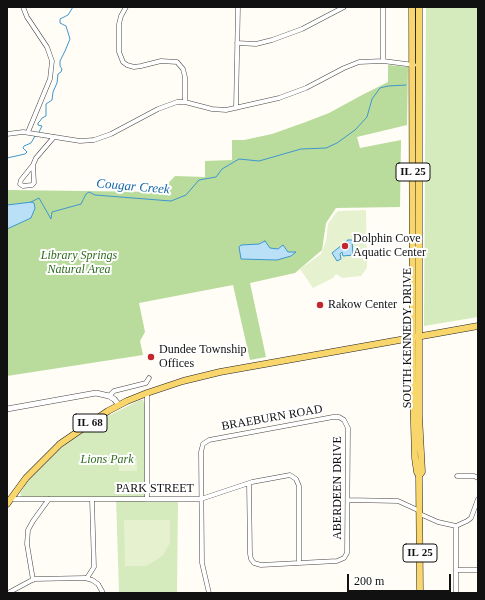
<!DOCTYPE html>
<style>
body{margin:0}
#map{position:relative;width:485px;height:600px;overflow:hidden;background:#fffdf5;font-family:"Times New Roman",serif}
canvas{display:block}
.frame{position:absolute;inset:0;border:8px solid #111;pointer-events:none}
.scale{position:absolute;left:347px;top:574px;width:104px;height:18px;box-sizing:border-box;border:2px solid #111;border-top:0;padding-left:5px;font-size:12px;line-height:14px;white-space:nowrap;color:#111;-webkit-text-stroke:3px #fff;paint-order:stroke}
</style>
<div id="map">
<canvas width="485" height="600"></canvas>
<div class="frame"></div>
<div class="scale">200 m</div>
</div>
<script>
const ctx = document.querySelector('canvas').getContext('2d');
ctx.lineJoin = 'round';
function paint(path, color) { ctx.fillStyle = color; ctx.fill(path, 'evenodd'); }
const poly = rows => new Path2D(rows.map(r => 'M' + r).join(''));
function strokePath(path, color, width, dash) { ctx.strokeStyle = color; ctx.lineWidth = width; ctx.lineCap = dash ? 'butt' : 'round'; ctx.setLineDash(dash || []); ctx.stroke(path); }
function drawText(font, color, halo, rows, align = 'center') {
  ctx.font = font + ' "Times New Roman",serif'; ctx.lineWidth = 4; ctx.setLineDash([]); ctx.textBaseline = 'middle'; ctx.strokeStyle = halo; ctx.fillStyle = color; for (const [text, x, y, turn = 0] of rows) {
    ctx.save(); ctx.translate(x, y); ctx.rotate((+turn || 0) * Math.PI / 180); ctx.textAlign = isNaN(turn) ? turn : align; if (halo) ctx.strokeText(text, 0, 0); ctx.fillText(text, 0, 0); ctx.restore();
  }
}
const green = poly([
 [426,7,478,7,478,317,424,326],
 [140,400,143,400,145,404,145,502,178,502,177,593,119,593,116,497,22,497,20,494,26,483,60,449,76,435,100,420]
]);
const forest = poly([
 [388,65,408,67,407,125,357,137,360,148,401,140,400,207,336,208,326,223,322,250,295,273,250,283,266,357,250,360,233,285,139,303,145,332,140,341,143,355,7,376,7,190,160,192,175,176,205,177,205,161,232,160,232,140,244,140,272,134,303,123,329,113,362,95,388,82]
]);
const pitch = poly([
 [366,210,367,268,361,276,342,278,336,274,333,278,313,288,300,269,321,254,326,241,328,224,335,214,338,211],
 [119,459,137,459,137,471,119,471],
 [124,520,170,520,170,543,163,555,155,561,146,566,125,566]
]);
const water = poly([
 [32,202,34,203,35,208,31,218,7,229,7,205,32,202],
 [348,240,352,240,353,255,343,256,342,252,340,254,341,259,337,261,332,253,348,240],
 [265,241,270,248,278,249,283,245,288,252,296,252,291,256,277,260,241,259,239,247,241,245,259,244,265,241]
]);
const stream = poly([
 [39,132,42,126,38,125,38,123,40,121,42,118,46,116,46,104,52,100,53,92,57,83,58,74,61,72,62,69,60,66,60,61,65,51,70,39,66,26,60,23,60,19,68,15,73,7],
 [7,158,25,154,27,152,23,148,24,146,31,143,35,136],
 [31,202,39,198,51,219,52,212,81,204,86,194,89,192,95,195,171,201,186,195,199,180,216,177,222,169,239,159,259,161,301,149,326,148,337,143,355,130,367,117,372,99,380,88,388,86,406,85]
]);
const minor = poly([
 [23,7,27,17,47,47,52,61,50,79,28,132],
 [126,7,121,16,119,24,119,52,123,62,127,65,134,67,141,66,161,61,177,62,183,69,185,77,185,102],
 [383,7,383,61],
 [237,43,256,44,272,40,302,29,344,7],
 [236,108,238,7],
 [7,134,23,132,80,141,94,140,111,134,158,109,177,102,185,102,212,109,226,110,279,98,306,88,344,68,359,62,383,61,414,65],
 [33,165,21,180,20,184,23,186,32,185,34,183,33,165,36,158,54,137],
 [147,393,147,499],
 [109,396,114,391,146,383,149,378],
 [457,476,474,476,478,478],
 [10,499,201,499,252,482,290,475,296,479,299,486,299,562],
 [348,500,398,501,420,511],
 [420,514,438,522,456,526,467,521,471,518,478,499],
 [456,526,456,593],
 [456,570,478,570],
 [87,578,94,567,92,499],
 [33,580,27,544,28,530,33,521,49,499],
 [8,593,34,579,85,578,92,580,98,584,103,593],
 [209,593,202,563,201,452,203,444,209,440,333,417,339,417,344,420,348,428,347,553,344,558,337,561,261,565,254,563,251,559,250,554,249,483]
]);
const tertiary = poly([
 [7,409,96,393,109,396,114,399,119,405]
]);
const primary = poly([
 [412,7,413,391,415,458,417,472,419,476,420,593],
 [419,7,419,416,422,472,419,476],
 [7,504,26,478,60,444,108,411,127,401,147,393,183,381,220,372,478,326]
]);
const markers = [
 [345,246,4,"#c4262e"],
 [320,305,4,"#c4262e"],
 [151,357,4,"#c4262e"]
];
const shields = [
 [413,172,34],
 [90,423,34],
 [420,553,34]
];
const shieldNames = [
 ["IL 25",413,172],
 ["IL 68",90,423],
 ["IL 25",420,553]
];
const poiNames = [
 ["Dolphin Cove",353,239],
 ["Aquatic Center",353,253],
 ["Rakow Center",328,305],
 ["Dundee Township",159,350],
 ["Offices",159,364]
];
const parkNames = [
 ["Library Springs",79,256],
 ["Natural Area",79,270],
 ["Lions Park",107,460]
];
const streetNames = [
 ["SOUTH KENNEDY DRIVE",408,338,-90],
 ["BRAEBURN ROAD",272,418,-10],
 ["ABERDEEN DRIVE",338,488,-90],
 ["PARK STREET",155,489]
];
const waterNames = [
 ["Cougar Creek",133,187,5]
];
paint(green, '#d5ebbd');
paint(forest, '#b9dc9c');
paint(pitch, '#e6f2cf');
paint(water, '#b9e0f7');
strokePath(water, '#3f96cf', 1);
strokePath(stream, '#3f96cf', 1);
strokePath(minor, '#444', 5);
strokePath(tertiary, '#444', 6);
strokePath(primary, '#222', 7);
strokePath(minor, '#fff', 4);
strokePath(tertiary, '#fff', 5);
strokePath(primary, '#f9d66b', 6);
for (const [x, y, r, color] of markers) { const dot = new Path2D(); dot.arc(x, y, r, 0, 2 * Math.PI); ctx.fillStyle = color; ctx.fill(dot); strokePath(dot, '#fff', 1.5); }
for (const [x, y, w] of shields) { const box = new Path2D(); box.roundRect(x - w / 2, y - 9, w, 18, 3); ctx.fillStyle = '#fff'; ctx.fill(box); strokePath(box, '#111', 1); }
drawText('bold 11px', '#111', null, shieldNames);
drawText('12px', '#111', '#fff', poiNames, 'left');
drawText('italic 12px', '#2f6b1f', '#fff', parkNames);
drawText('12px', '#111', '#fff', streetNames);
drawText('italic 13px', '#1768a6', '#fff', waterNames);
</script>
